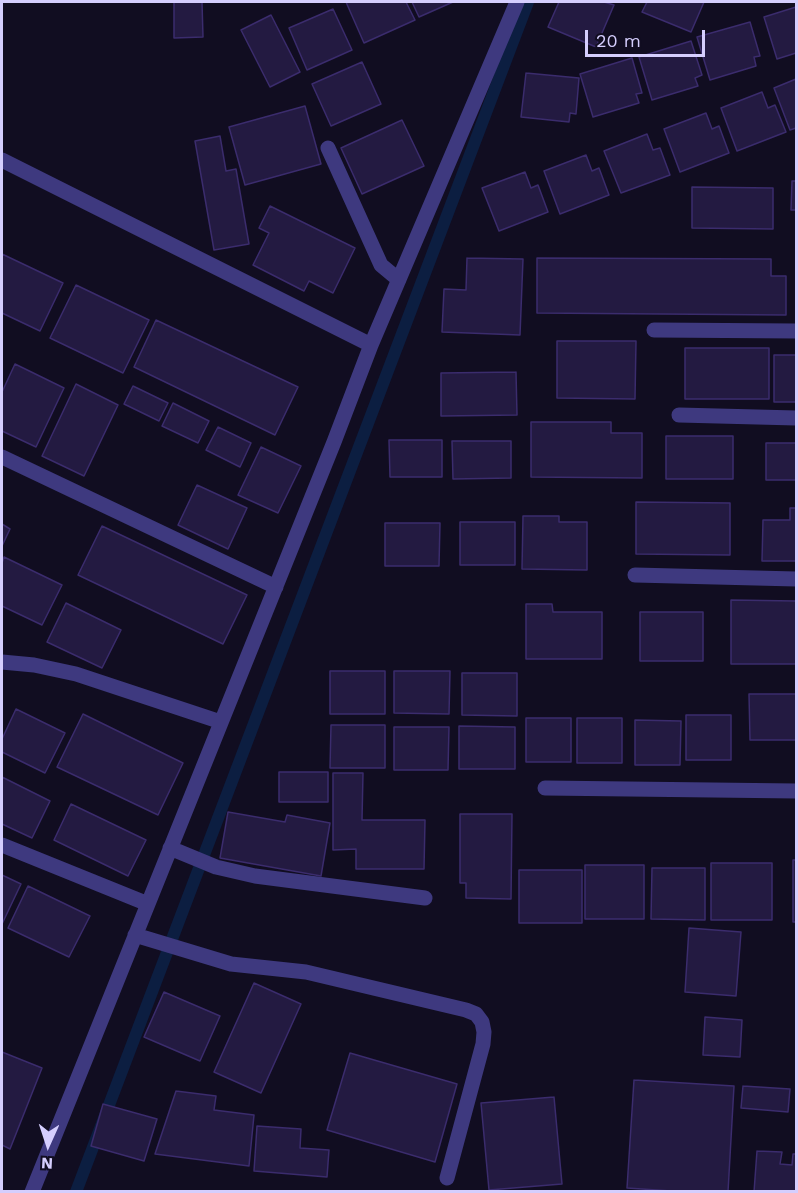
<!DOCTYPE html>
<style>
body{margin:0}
#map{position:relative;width:798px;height:1193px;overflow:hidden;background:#110d21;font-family:"Work Sans",sans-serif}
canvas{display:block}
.frame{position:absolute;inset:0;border:3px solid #d5cefe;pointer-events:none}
.north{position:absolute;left:18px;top:1115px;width:60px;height:60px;-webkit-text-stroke:4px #110d21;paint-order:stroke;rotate:183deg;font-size:16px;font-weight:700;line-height:24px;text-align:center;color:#d5cefe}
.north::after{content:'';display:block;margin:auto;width:21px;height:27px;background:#d5cefe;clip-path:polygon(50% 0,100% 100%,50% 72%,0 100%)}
.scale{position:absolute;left:585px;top:30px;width:120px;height:27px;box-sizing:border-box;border:3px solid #d5cefe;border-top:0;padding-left:8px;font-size:18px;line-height:21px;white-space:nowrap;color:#d5cefe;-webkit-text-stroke:4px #110d21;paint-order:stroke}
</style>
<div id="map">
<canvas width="798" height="1193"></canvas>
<div class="frame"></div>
<div class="north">N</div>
<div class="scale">20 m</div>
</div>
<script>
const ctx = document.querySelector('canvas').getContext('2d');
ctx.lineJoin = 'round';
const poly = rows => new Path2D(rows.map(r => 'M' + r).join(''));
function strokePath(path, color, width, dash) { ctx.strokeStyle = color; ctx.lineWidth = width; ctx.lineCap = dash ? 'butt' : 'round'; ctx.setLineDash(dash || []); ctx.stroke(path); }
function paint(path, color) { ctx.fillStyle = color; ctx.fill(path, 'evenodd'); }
const stream = poly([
 [76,1192,528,2]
]);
const building = poly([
 [174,2,202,2,203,37,174,38,174,2],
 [346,2,406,2,415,20,364,43,346,2],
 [412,2,453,2,419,17,412,2],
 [559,2,604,2,614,5,596,47,548,27,559,2],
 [647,2,704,2,691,32,642,12,647,2],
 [796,7,796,53,777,59,764,17,796,7],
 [333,9,352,50,307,70,289,28,333,9],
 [271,15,300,72,270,87,241,30,271,15],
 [750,22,760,56,754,57,756,66,710,80,697,37,750,22],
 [691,41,702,75,695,78,698,86,652,100,639,57,691,41],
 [632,58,642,93,636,94,639,103,593,117,580,74,632,58],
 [362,62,381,104,331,126,312,84,362,62],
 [526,73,579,78,576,114,570,113,569,122,521,117,526,73],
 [796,79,796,128,790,130,774,88,796,79],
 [762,92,768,108,775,105,786,132,737,151,721,108,762,92],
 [305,106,321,164,245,185,229,127,305,106],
 [706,113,712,129,719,126,729,153,680,172,664,129,706,113],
 [402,120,424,166,362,194,341,148,402,120],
 [647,134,653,150,660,148,670,175,621,193,604,151,647,134],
 [220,136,226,171,236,169,249,244,214,250,195,141,220,136],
 [586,155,592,171,599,168,609,195,560,214,544,171,586,155],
 [525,172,531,188,538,185,548,212,499,231,482,188,525,172],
 [792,181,796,181,796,210,791,210,792,181],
 [692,187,773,188,773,229,692,228,692,187],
 [270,206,355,248,333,293,309,281,304,291,253,265,269,233,259,228,270,206],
 [2,254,63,283,40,331,2,313,2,254],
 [467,258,523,259,520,335,442,332,444,289,466,290,467,258],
 [537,258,771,259,771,276,786,276,786,315,537,313,537,258],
 [76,285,149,320,123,373,50,338,76,285],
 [156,320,298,387,275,435,134,367,156,320],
 [557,341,636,341,635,399,557,398,557,341],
 [685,348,769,348,769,399,685,399,685,348],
 [774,355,796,355,796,402,774,402,774,355],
 [15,364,64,388,36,447,2,431,2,392,15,364],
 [516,372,517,415,441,416,441,373,516,372],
 [76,384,118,405,84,476,42,456,76,384],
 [133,386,168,403,159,421,124,404,133,386],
 [173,403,209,421,198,443,162,426,173,403],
 [531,422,611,422,611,433,642,433,642,478,531,477,531,422],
 [218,427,251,443,240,467,206,450,218,427],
 [666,436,733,436,733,479,666,479,666,436],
 [389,440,442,440,442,477,390,477,389,440],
 [452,441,511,441,511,478,453,479,452,441],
 [766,443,796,443,796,480,766,480,766,443],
 [261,447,301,466,278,513,238,495,261,447],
 [197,485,247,508,228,549,178,525,197,485],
 [636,502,730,503,730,555,636,554,636,502],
 [790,508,796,508,796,561,762,561,763,520,790,520,790,508],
 [523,516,559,516,559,522,587,522,587,570,522,569,523,516],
 [460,522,515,522,515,565,460,565,460,522],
 [385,523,440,523,439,566,385,566,385,523],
 [2,524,10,529,2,546,2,524],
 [102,526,247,595,223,644,78,575,102,526],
 [4,557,62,585,42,625,2,606,2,563,4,557],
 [731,600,796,601,796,664,731,664,731,600],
 [66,603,121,630,102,668,47,642,66,603],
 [526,604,552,604,553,612,602,612,602,659,526,659,526,604],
 [640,612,703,612,703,661,640,661,640,612],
 [330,671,385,671,385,714,330,714,330,671],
 [394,671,450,671,449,714,394,713,394,671],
 [462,673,517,673,517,716,462,715,462,673],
 [749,694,796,694,796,740,750,740,749,694],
 [16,709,65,733,45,773,2,752,2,739,16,709],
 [83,714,183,763,158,815,57,767,83,714],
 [686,715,731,715,731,760,686,760,686,715],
 [526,718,571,718,571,762,526,762,526,718],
 [577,718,622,718,622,763,577,763,577,718],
 [635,720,681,721,680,765,635,765,635,720],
 [331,725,385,725,385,768,330,768,331,725],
 [459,726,515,727,515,769,459,769,459,726],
 [394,727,449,727,448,770,394,770,394,727],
 [279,772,328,772,328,802,279,802,279,772],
 [333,773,363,773,362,820,425,820,424,869,356,869,356,849,333,850,333,773],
 [2,777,50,801,32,838,2,824,2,777],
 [71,804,146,840,128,876,54,840,71,804],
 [228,812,285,822,287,815,330,823,321,876,220,858,228,812],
 [460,814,512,814,511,899,466,898,466,883,460,883,460,814],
 [793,860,796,860,796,922,793,922,793,860],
 [711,863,772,863,772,920,711,920,711,863],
 [585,865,644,865,644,919,585,919,585,865],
 [652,868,705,868,705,920,651,919,652,868],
 [519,870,582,870,582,923,519,923,519,870],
 [2,875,21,884,2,924,2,875],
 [28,886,90,916,69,957,8,928,28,886],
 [689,928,741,932,736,996,685,992,689,928],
 [254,983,301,1004,261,1093,214,1072,254,983],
 [164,992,220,1016,200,1061,144,1037,164,992],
 [705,1017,742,1020,740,1057,703,1055,705,1017],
 [2,1052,42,1068,10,1149,2,1145,2,1052],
 [350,1053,457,1084,435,1162,327,1130,350,1053],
 [634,1080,734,1086,728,1192,686,1192,627,1188,634,1080],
 [743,1086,790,1089,788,1112,741,1108,743,1086],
 [176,1091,216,1096,214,1110,254,1115,249,1166,155,1154,176,1091],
 [554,1097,562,1184,489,1190,481,1103,554,1097],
 [103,1104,157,1119,144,1161,91,1146,103,1104],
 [257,1126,301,1129,300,1148,329,1150,327,1177,254,1171,257,1126],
 [757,1151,782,1152,780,1164,792,1165,793,1154,796,1154,796,1192,754,1192,757,1151]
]);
const minor = poly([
 [328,148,381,265,399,280],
 [2,160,371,345],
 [654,330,796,331],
 [679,415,796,418],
 [2,457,276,587],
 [635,575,796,579],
 [2,662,34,665,76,674,221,722],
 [545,788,796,791],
 [2,845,148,904],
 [170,848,216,867,255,876,425,898],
 [135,935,231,964,306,972,466,1010,476,1014,482,1022,484,1032,483,1044,447,1178],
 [32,1192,334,442,371,345,517,2]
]);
strokePath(stream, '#0c1e41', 12);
paint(building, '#231a41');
strokePath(building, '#3b2c6d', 1.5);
strokePath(minor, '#3e397f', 15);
</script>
